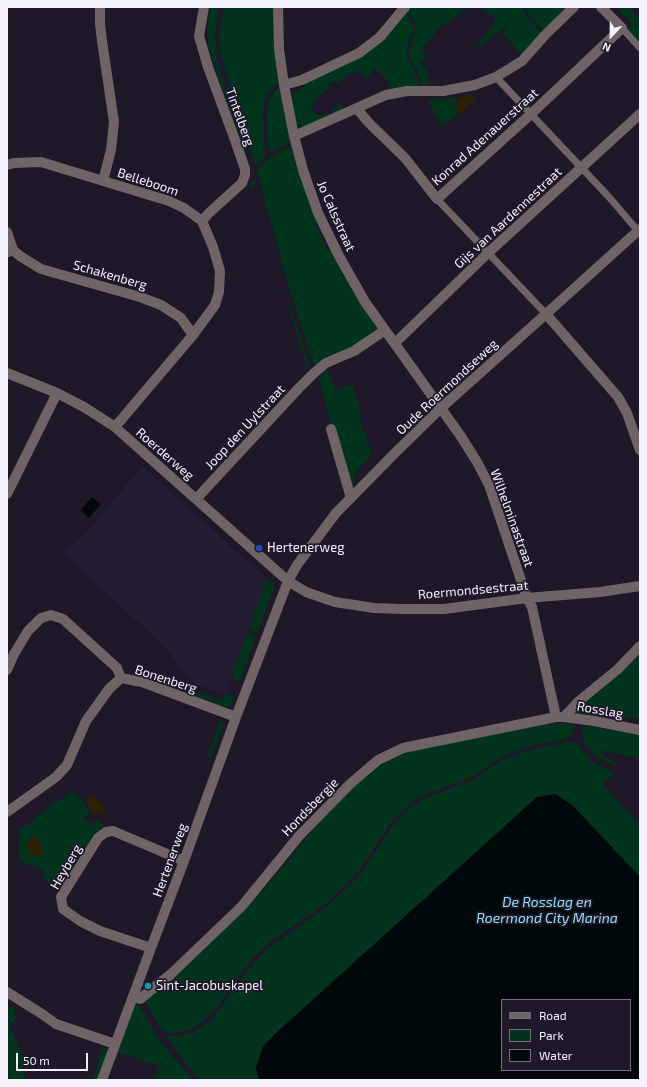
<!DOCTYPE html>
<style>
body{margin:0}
#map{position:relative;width:647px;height:1087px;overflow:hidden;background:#1e1829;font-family:"Exo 2",sans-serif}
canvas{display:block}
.frame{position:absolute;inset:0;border:8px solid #f4f1fd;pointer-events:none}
.legend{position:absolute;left:501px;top:999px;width:130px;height:72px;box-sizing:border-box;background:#1e1829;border:1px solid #746f7e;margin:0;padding:5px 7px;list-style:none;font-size:12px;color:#f4f1fd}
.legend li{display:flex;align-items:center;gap:8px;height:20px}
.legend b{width:20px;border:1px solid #746f7e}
.north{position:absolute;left:591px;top:16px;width:40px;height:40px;-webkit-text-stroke:3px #1e1829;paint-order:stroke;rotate:202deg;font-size:11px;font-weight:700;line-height:16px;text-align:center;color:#f4f1fd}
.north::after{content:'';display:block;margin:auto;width:14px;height:18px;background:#f4f1fd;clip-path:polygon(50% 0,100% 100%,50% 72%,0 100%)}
.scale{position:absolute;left:16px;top:1053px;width:72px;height:18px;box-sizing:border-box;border:2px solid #f4f1fd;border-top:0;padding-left:5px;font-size:12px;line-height:14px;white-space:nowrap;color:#f4f1fd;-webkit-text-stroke:3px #1e1829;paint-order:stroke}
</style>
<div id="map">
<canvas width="647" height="1087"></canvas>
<div class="frame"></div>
<ul class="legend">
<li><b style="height:5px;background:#6f6365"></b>Road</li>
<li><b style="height:11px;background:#02341d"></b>Park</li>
<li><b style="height:11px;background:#00080c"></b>Water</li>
</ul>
<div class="north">N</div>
<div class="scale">50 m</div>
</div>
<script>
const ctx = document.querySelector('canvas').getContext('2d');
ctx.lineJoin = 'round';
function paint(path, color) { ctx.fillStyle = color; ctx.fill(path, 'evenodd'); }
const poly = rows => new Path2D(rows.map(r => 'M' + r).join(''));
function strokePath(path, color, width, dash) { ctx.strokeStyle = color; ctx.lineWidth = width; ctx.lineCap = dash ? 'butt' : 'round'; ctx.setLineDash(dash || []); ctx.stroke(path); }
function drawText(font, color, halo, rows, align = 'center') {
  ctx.font = font + ' "Exo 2",sans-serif'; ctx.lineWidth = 3.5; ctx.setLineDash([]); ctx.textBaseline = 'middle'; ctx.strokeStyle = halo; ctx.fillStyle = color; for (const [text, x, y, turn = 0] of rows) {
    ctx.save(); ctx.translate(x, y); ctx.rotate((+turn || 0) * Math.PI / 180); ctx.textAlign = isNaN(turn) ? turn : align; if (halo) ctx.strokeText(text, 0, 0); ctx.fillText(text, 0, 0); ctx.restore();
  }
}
const built = poly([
 [142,466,238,553,267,578,225,695,191,682,167,649,63,553,90,529]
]);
const green = poly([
 [210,7,219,7,215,31,217,59,226,93,251,171,250,171,209,49,208,42,207,29],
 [224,7,275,7,279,84,275,86,269,91,264,103,263,112,265,156,262,161,257,165,255,164,234,100,223,62,220,49,220,31],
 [412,7,469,7,443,26,442,24,422,49,427,56,420,62,427,71,428,86,421,86,420,76,411,59,410,52,411,44,415,31,416,26,414,20,407,12],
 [477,7,522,7,527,17,532,23,543,33,521,55,503,33,506,30,505,27,490,39,475,48,473,45,474,45,476,46,496,21,491,14,494,11,489,15,483,8,480,10],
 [525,7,567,7,559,15,544,31,537,25,529,16],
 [616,7,628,7,640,20,640,44,627,30,633,25],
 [406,14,410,19,413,25,413,31,408,43,407,52,409,60,418,77,419,86,384,90,392,86,383,75,374,68,367,80,361,72,345,75,346,77,337,83,334,80,327,85,330,88,321,95,319,94,311,108,317,115,333,113,332,111,341,104,345,110,305,126,300,127,296,123,292,96,295,92,305,86,304,84,352,61],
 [280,88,290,139,285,145,273,151,270,151,268,149,267,113,268,104,271,96,277,89],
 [455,98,458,114,442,127,428,100],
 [288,147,292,148,300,176,319,220,316,225,328,251,334,252,334,258,339,267,375,326,375,330,372,333,362,341,316,366,314,365,290,290,257,171,258,169,271,157],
 [252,174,262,207,280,275,310,367,307,369,296,332,256,186,251,189,250,187,253,178],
 [327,370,330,375,335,390,352,384,361,416,359,416,372,455,355,473,354,484,350,487,318,378],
 [267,578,273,583,274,587,257,633,249,629],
 [247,633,256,637,240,681,233,679,234,676,232,675],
 [640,655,640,719,619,716,594,717,574,715,574,711,597,693],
 [184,687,222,701,226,693,234,696,230,706,225,707,212,703,213,700,210,700,209,701,182,692],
 [220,721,224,723,211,758,207,757],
 [563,723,576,725,572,735,562,740,542,743,507,754,495,761,470,778,431,792,416,799,393,819,370,855,355,875,345,886,327,902,310,915,286,930,270,942,253,958,240,974,220,1003,204,1021,192,1029,185,1031,174,1032,163,1031,158,1024,145,1001,170,981,241,914,266,887,322,819,338,801,374,768,400,753,417,749,551,724],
 [586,726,640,734,640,758,597,750,612,761,617,766,617,767,596,756,587,746,582,737,582,731],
 [570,742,578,744,591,761,615,774,602,784,640,825,640,877,572,805,537,797,275,1034,263,1047,256,1067,259,1080,199,1080,166,1036,180,1036,190,1034,198,1030,212,1020,244,975,263,953,278,941,323,909,350,886,366,867,393,825,408,809,428,797,472,781,497,763,504,759,527,751,550,746],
 [71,793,73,793,81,798,83,802,89,812,84,818,89,824,93,823,96,820,103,824,102,829,95,832,84,850,84,854,83,856,80,857,68,877,68,880,61,889,55,889,52,884,42,878,45,873,42,869,28,864,25,865,20,858,19,856,19,846,20,830,20,828,26,826,50,806],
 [136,1005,139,1005,161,1043,193,1080,155,1080,160,1066,118,1052,132,1014],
 [7,1007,15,1008,16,1022,13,1022,11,1025,11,1022,10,1022,10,1026,18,1044,23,1057,25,1080,7,1080],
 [103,1047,106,1048,108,1052,104,1064,100,1063,104,1065,98,1080,92,1080,100,1059,98,1058]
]);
const sand = poly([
 [472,95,476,99,458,115,457,98],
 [90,796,95,797,103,804,104,807,104,810,103,812,100,814,95,815,91,810,86,800],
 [38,836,44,854,30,858,29,861,28,860,30,856,26,841]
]);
const water = poly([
 [92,497,101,504,89,518,81,510],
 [556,794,572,805,640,877,640,1080,259,1080,256,1067,263,1047,275,1034,537,797],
 [502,1000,630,1000,630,1070,502,1070]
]);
const pedestrian = poly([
 [622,28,640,48],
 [496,77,609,197,638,231],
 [437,199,546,314]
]);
const minor = poly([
 [100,7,100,24,102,41,114,122,111,150,103,181],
 [278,7,279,49,284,85,294,136,303,170,318,213,339,256,365,302,460,435,477,462,489,485,527,598,532,607,556,717],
 [284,85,302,80,359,53,380,37,405,7],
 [357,109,369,123,405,158,437,199,531,114,622,28,601,7],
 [294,136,386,95,407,91,443,91,475,85,496,77,522,61,546,34,574,7],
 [7,165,14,163,41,162,169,201,184,208,202,221,213,247,220,271,219,292,215,305,193,335,115,427],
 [202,221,209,213,242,183,245,175,245,169,235,140,208,67,199,36,204,7],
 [7,232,13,250,8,252],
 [13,250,20,256,41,269,140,297,161,305,181,318,193,335],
 [546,314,618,397,627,413,640,450],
 [395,343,488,253,640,114],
 [7,373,57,393,84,407,115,427,288,581,306,592,335,602,374,608,401,609,444,609,527,598,600,592,640,586],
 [331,429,351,498],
 [7,494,57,393],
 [197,498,298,389,314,373,326,363,354,351,385,330],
 [7,670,14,654,28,631,41,618,51,615,63,619,117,668,121,678],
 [564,717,579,701,618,669,640,646],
 [7,812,56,777,67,765,86,721,109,689,121,678,142,682,236,717],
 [151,948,100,931,80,921,63,909,61,897,98,838,106,832,113,831,184,861],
 [7,992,42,1014,56,1024,115,1044],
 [133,996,140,999,171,974,242,906,299,836,350,784,378,760,403,748,556,717,564,717,594,721,640,730],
 [102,1080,151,948,184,861,236,717,288,581,297,565,336,513,394,454,441,408,546,314,640,229]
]);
const markers = [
 [259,548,4,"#1a4fb4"],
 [148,986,4,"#0f9aa8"]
];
const streetNames = [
 ["Tintelberg",240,117,70],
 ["Konrad Adenauerstraat",485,137,-42],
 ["Belleboom",148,182,18],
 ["Jo Calsstraat",336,216,66],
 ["Gijs van Aardennestraat",508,218,-43],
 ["Schakenberg",110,275,16],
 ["Oude Roermondseweg",447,387,-43],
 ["Joop den Uylstraat",245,427,-47],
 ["Roerderweg",165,454,41],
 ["Wilhelminastraat",512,518,70],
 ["Roermondsestraat",473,590,-5],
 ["Bonenberg",166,679,18],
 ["Rosslag",600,710,10],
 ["Hondsbergje",310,807,-46],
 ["Hertenerweg",170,860,-70],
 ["Heyberg",66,867,-60]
];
const poiNames = [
 ["Hertenerweg",267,548],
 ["Sint-Jacobuskapel",156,986]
];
const waterNames = [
 ["De Rosslag en",547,902],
 ["Roermond City Marina",547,918]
];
paint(built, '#251d34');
paint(green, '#02341d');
paint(sand, '#2a2202');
paint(water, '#00080c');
strokePath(pedestrian, '#6f6365', 7);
strokePath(minor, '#6f6365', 10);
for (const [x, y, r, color] of markers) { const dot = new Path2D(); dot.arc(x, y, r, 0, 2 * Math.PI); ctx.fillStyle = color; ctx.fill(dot); strokePath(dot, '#1e1829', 1.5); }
drawText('13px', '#f4f1fd', '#1e1829', streetNames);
drawText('13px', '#f4f1fd', '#1e1829', poiNames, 'left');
drawText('italic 14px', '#90dff5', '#1e1829', waterNames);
</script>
